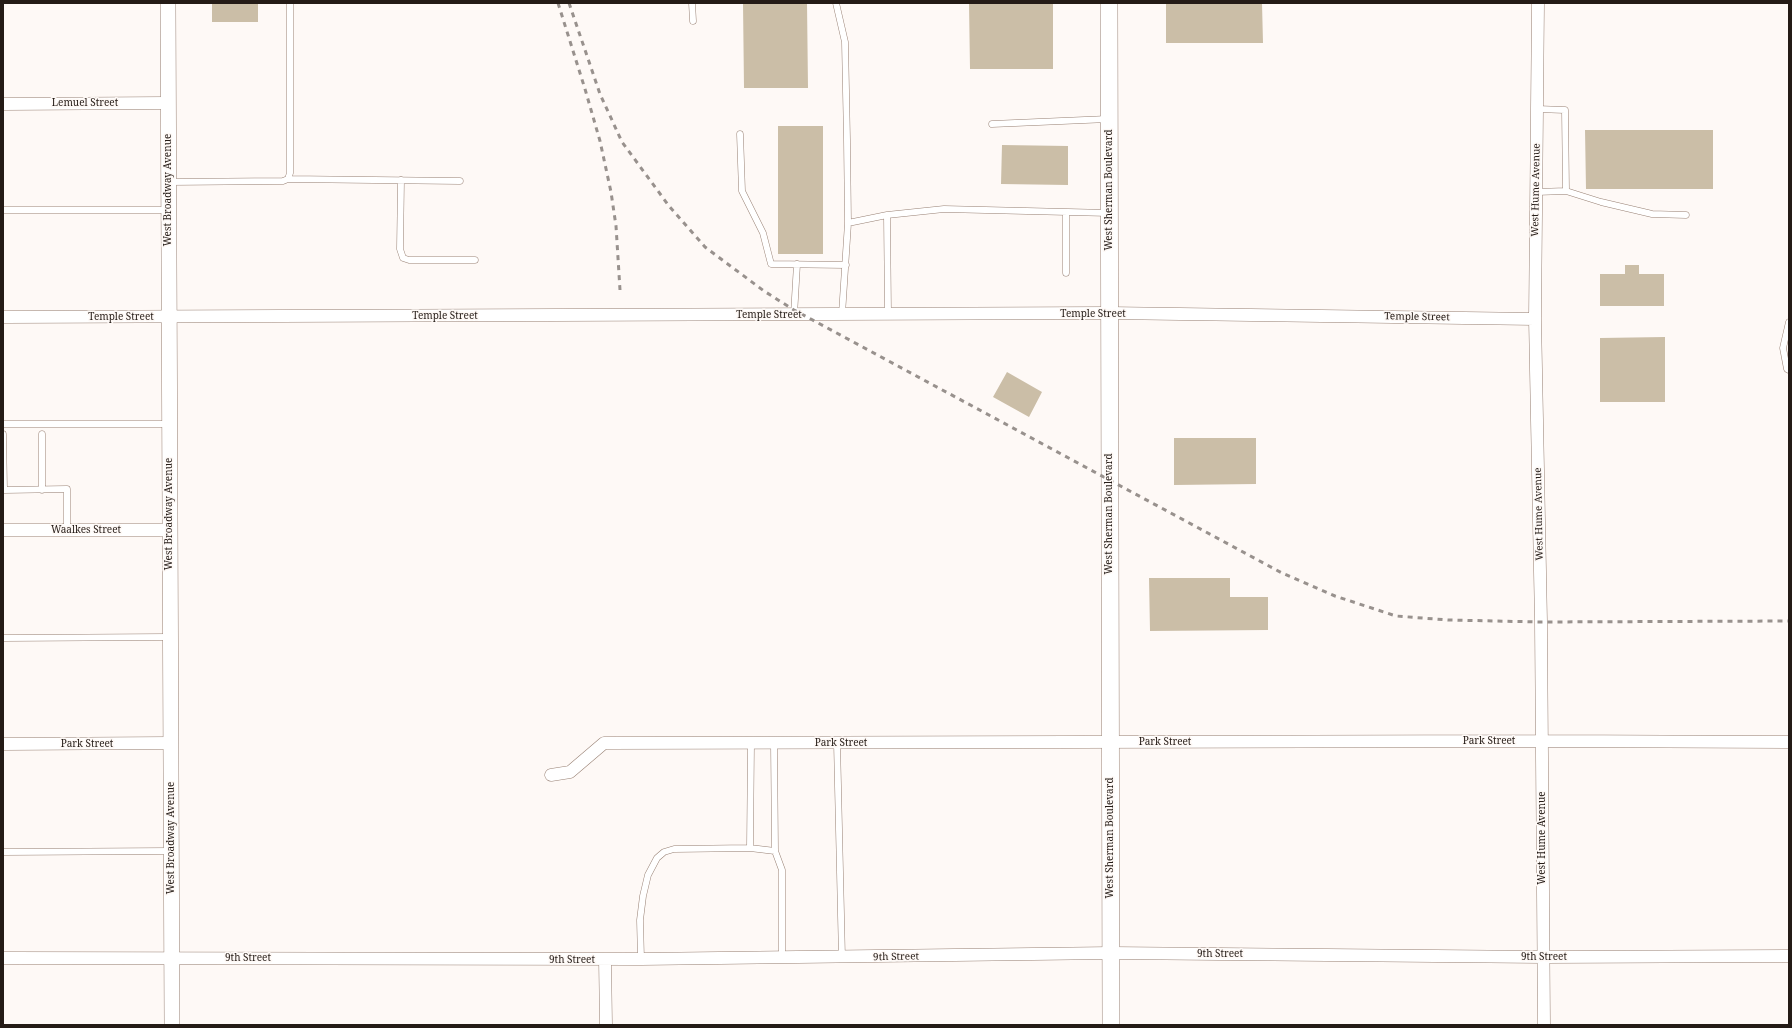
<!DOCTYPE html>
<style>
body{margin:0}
#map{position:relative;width:1792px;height:1028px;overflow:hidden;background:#fef9f6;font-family:"Noto Serif",serif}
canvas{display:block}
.frame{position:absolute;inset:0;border:4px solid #241b16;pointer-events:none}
</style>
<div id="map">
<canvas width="1792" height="1028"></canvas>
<div class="frame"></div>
</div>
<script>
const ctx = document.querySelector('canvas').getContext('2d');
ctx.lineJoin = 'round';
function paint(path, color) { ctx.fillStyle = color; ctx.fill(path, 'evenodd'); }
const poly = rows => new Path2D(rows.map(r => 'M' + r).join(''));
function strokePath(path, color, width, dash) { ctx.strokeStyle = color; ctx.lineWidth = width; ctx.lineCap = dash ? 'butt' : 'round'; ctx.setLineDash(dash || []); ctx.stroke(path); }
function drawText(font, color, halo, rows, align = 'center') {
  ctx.font = font + ' "Noto Serif",serif'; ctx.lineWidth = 3; ctx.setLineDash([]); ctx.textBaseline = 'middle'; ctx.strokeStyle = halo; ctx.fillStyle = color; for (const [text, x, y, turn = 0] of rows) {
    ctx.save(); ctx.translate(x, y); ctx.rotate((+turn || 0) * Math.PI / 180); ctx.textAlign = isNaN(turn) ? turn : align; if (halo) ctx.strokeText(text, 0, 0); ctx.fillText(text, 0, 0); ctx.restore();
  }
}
const building = poly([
 [212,3,258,3,258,22,212,22],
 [743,3,807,3,808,88,744,88],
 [969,3,1053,3,1053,69,970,69],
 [1166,3,1262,3,1263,43,1166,43],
 [778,126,823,126,823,254,778,254],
 [1585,130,1713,130,1713,189,1586,189],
 [1002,145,1068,146,1068,185,1001,184],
 [1625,265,1639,265,1639,274,1664,274,1664,306,1600,306,1600,274,1625,274],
 [1665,337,1665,402,1600,402,1600,338],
 [1007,372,1042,392,1029,417,993,397],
 [1174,438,1256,438,1256,484,1174,485],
 [1149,578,1230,578,1230,597,1268,597,1268,630,1150,631]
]);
const service = poly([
 [692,3,693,21],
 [836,3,845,42,847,140,848,223,842,314],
 [1537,109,1565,110,1566,191],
 [992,124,1108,119],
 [740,134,742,191,763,233,771,264,846,265],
 [288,179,460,181],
 [401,180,400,249,403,258,409,260,475,260],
 [169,182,283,181,288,179,290,173,290,3],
 [1536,192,1566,191,1601,202,1652,214,1686,215],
 [3,210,168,210],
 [1066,212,1066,273],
 [887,215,888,314],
 [848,223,887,215,944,209,1109,213],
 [794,315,797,264],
 [1789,322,1783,348,1787,369,1789,370],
 [3,424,168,424],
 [3,434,4,490,67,489,67,530],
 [42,434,42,490],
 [3,638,169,637],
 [751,743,750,848,775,851,782,870,782,958],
 [774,743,775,851],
 [837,743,842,958],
 [3,852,171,851],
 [641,959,640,920,643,896,648,875,657,858,664,852,674,849,750,848]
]);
const minor = poly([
 [1538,3,1535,319,1541,622,1544,1025],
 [3,104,167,103],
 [3,317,1109,313,1535,319],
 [3,530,169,530],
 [3,744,171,743],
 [551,775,570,772,604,743,1542,741,1789,742],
 [3,958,641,959,1111,953,1543,957,1789,956],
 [605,959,606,1025]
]);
const tertiary = poly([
 [168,3,172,1025]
]);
const secondary = poly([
 [1109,3,1111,1025]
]);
const rail = poly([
 [558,3,585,89,600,141,611,192,616,226,620,290],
 [569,3,600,94,622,142,669,206,705,247,764,291,794,310,1282,573,1335,596,1396,616,1449,620,1541,622,1789,621]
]);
const streetNames = [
 ["Lemuel Street",85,103],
 ["West Broadway Avenue",168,190,-90],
 ["West Sherman Boulevard",1109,190,-90],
 ["West Hume Avenue",1536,190,-89],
 ["Temple Street",1093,314],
 ["Temple Street",769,315],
 ["Temple Street",445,316],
 ["Temple Street",121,317],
 ["Temple Street",1417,317,1],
 ["West Broadway Avenue",169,514,-90],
 ["West Sherman Boulevard",1109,514,-90],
 ["West Hume Avenue",1539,514,-91],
 ["Waalkes Street",86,530],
 ["Park Street",1489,741],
 ["Park Street",1165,742],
 ["Park Street",841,743],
 ["Park Street",87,744],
 ["West Broadway Avenue",171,838,-90],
 ["West Sherman Boulevard",1110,838,-90],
 ["West Hume Avenue",1542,838,-90],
 ["9th Street",1220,954],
 ["9th Street",896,957,-1],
 ["9th Street",1544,957],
 ["9th Street",248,958],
 ["9th Street",572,960]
];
paint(building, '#cbbea7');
strokePath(service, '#988174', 7);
strokePath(minor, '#988174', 13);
strokePath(tertiary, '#988174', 16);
strokePath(secondary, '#988174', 18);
strokePath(service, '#fff', 6);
strokePath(minor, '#fff', 12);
strokePath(tertiary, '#fff', 15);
strokePath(secondary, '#fff', 17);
strokePath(rail, '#98918d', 3, [5, 5]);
drawText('10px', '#241b16', '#fef9f6', streetNames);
</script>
